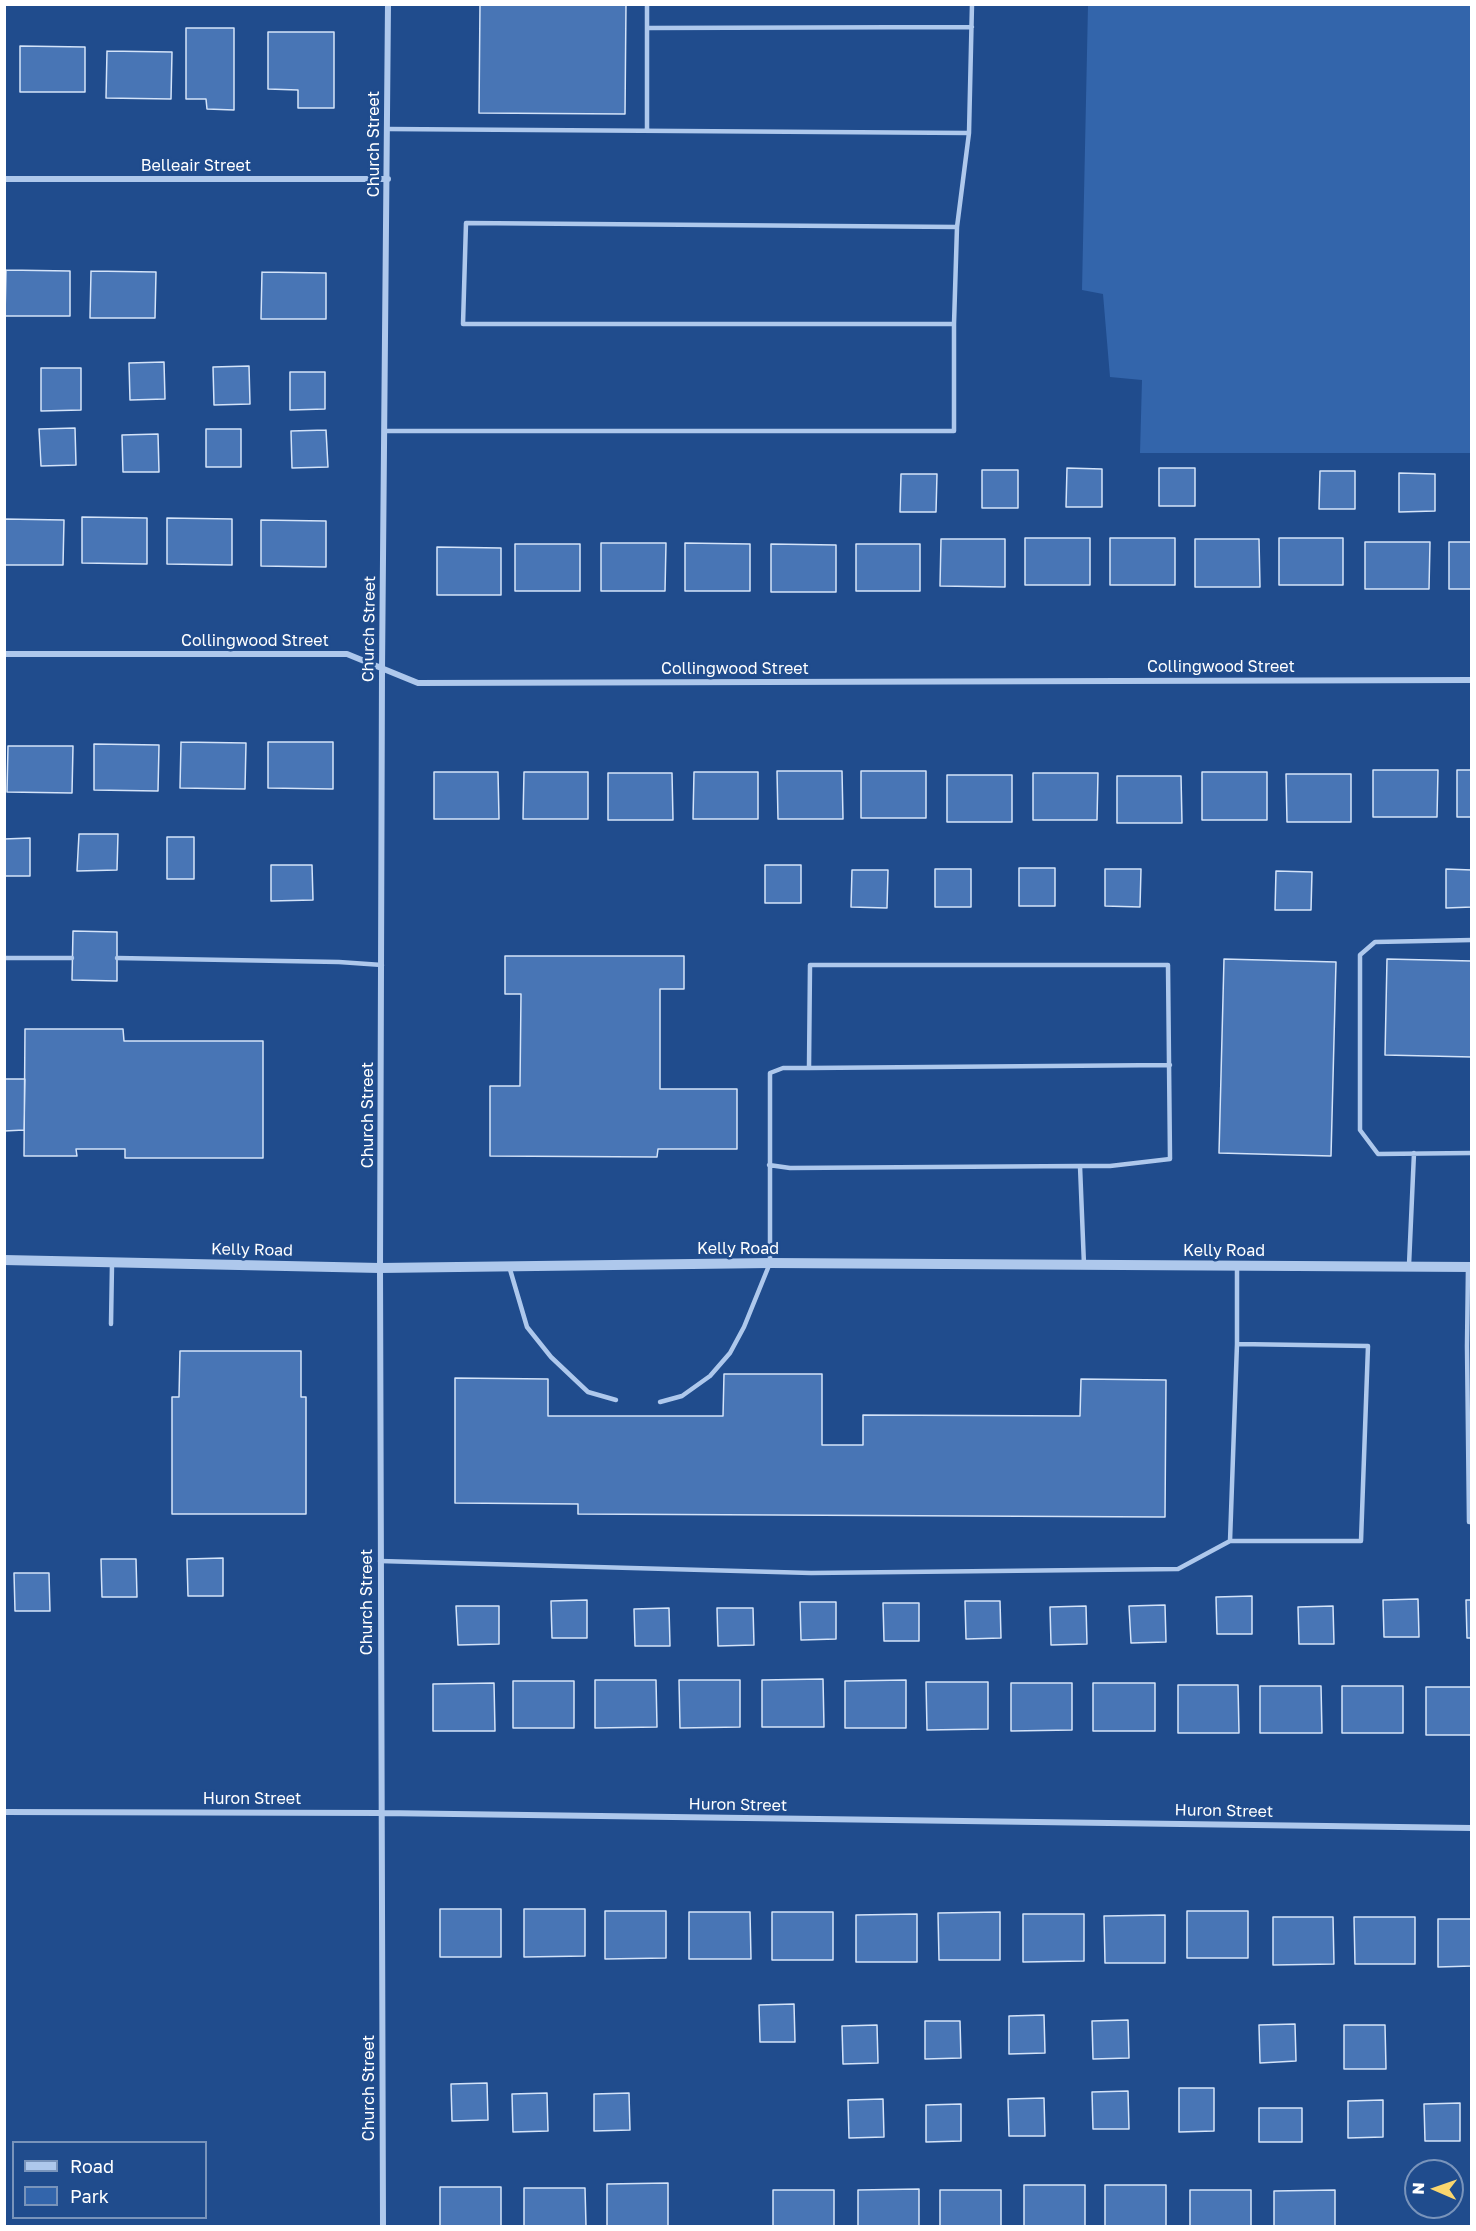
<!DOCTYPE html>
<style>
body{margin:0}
#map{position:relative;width:1476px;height:2231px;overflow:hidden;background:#204c8d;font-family:"Golos Text",sans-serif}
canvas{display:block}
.frame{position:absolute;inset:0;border:6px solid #fff;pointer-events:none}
.legend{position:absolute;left:12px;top:2141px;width:195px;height:78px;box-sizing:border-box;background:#204c8d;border:2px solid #7994bb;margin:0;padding:8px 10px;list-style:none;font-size:18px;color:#fff}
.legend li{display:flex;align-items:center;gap:12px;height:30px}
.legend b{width:30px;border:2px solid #7994bb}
.north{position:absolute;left:1404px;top:2159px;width:60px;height:60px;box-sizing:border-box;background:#204c8d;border:2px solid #7994bb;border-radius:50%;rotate:272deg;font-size:16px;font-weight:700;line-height:24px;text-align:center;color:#fff}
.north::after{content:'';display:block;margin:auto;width:21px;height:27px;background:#fad66e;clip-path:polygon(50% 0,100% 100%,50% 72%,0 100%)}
</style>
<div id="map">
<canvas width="1476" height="2231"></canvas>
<div class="frame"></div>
<ul class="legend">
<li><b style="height:8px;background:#aec8ec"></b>Road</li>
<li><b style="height:16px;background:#3365ab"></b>Park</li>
</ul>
<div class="north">N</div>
</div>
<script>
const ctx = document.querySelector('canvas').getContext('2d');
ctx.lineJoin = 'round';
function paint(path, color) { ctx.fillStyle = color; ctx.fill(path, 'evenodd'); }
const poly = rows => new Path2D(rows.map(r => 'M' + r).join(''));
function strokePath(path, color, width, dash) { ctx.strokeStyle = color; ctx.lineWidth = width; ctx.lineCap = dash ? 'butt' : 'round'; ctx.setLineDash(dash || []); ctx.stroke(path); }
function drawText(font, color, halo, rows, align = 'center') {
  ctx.font = font + ' "Golos Text",sans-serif'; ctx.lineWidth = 5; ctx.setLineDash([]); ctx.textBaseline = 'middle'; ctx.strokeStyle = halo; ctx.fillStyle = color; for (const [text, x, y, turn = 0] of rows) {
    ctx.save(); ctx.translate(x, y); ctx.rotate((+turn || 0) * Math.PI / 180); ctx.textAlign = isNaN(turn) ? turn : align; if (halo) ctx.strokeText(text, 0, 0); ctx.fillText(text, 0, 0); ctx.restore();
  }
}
const green = poly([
 [1088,5,1471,5,1471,453,1140,453,1142,380,1110,377,1103,294,1082,290]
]);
const building = poly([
 [480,4,626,4,625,114,479,113,480,4],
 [186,28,234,28,234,110,207,109,206,99,186,99,186,28],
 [268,32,334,32,334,108,298,108,298,90,268,89,268,32],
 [20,46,85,47,85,92,20,92,20,46],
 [107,51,172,52,171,99,106,98,107,51],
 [6,270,70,271,70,316,5,316,6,270],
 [91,271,156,272,155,318,90,318,91,271],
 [262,272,326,273,326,319,261,319,262,272],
 [164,362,165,399,130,400,129,363,164,362],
 [249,366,250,404,214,405,213,367,249,366],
 [41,368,81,368,81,410,41,411,41,368],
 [290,372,325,372,325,409,290,410,290,372],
 [75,428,76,465,41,466,39,429,75,428],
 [206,429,241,429,241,467,206,467,206,429],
 [326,430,328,467,292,468,291,431,326,430],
 [158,434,159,472,123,472,122,435,158,434],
 [1067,468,1102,469,1102,507,1066,507,1067,468],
 [1159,468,1195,468,1195,506,1159,506,1159,468],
 [982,470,1018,470,1018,508,982,508,982,470],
 [1320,471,1355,471,1355,509,1319,509,1320,471],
 [1399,473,1435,474,1435,511,1399,512,1399,473],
 [901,474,937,474,936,512,900,512,901,474],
 [82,517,147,518,147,564,82,563,82,517],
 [167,518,232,519,232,565,167,564,167,518],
 [4,519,64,520,63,565,4,565,4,519],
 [261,520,326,521,326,567,261,566,261,520],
 [1025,538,1090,538,1090,585,1025,585,1025,538],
 [1110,538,1175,538,1175,585,1110,585,1110,538],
 [1279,538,1343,538,1343,585,1279,585,1279,538],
 [941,539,1005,539,1005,587,940,586,941,539],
 [1195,539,1259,539,1260,587,1195,587,1195,539],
 [1365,542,1430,542,1429,589,1365,589,1365,542],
 [1449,542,1472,542,1472,589,1449,589,1449,542],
 [601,543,666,543,665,591,601,591,601,543],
 [685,543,750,544,750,591,685,591,685,543],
 [515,544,580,544,580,591,515,591,515,544],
 [771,544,836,545,836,592,771,592,771,544],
 [856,544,920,544,920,591,856,591,856,544],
 [437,547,501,548,501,595,437,595,437,547],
 [181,742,246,743,245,789,180,788,181,742],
 [268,742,333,742,333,789,268,788,268,742],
 [94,744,159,745,158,791,94,790,94,744],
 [8,746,73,746,72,793,7,792,8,746],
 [1373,770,1438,770,1437,817,1373,817,1373,770],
 [1457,770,1472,770,1472,817,1457,817,1457,770],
 [777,771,842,771,843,819,778,819,777,771],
 [861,771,926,771,926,818,861,818,861,771],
 [434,772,498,772,499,819,434,819,434,772],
 [524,772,588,772,588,819,523,819,524,772],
 [694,772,758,772,758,819,693,819,694,772],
 [1202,772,1267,772,1267,820,1202,820,1202,772],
 [608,773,672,773,673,820,608,820,608,773],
 [1033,773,1098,773,1097,820,1033,820,1033,773],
 [1286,774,1351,774,1351,822,1287,822,1286,774],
 [947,775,1012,775,1012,822,947,822,947,775],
 [1117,776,1181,776,1182,823,1117,823,1117,776],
 [79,834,118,834,117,870,77,871,79,834],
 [167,837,194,837,194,879,167,879,167,837],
 [30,838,30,876,4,876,4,839,30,838],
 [271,865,312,865,313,900,271,901,271,865],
 [765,865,801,865,801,903,765,903,765,865],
 [1019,868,1055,868,1055,906,1019,906,1019,868],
 [935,869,971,869,971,907,935,907,935,869],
 [1105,869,1141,869,1140,907,1105,906,1105,869],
 [1446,869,1472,870,1472,907,1446,908,1446,869],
 [852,870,888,870,887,908,851,907,852,870],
 [1276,871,1312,872,1311,910,1275,910,1276,871],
 [73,931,117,932,117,981,72,980,73,931],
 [505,956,684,956,684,989,660,989,660,1089,737,1089,737,1149,658,1149,657,1157,490,1156,490,1086,520,1086,521,994,505,994,505,956],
 [1224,959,1336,962,1331,1156,1219,1153,1224,959],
 [1387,959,1472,961,1472,1057,1385,1055,1387,959],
 [25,1029,123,1029,124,1041,263,1041,263,1158,125,1158,125,1149,76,1149,77,1156,24,1156,25,1029],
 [4,1079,25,1079,24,1130,4,1131,4,1079],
 [180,1351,301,1351,301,1397,306,1397,306,1514,172,1514,172,1397,179,1397,180,1351],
 [724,1374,822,1374,822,1445,863,1445,863,1415,1080,1416,1081,1379,1166,1380,1165,1517,578,1514,578,1504,455,1503,455,1378,548,1379,548,1416,723,1416,724,1374],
 [223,1558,223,1596,188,1596,187,1559,223,1558],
 [101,1559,136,1559,137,1597,102,1597,101,1559],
 [14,1573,49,1573,50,1611,15,1611,14,1573],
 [1252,1596,1252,1634,1217,1634,1216,1597,1252,1596],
 [1418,1599,1419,1637,1384,1637,1383,1600,1418,1599],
 [587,1600,587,1638,552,1638,551,1601,587,1600],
 [1466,1600,1472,1600,1472,1638,1467,1638,1466,1600],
 [965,1601,1000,1601,1001,1638,966,1639,965,1601],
 [800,1602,836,1602,836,1639,801,1640,800,1602],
 [883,1603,919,1603,919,1641,884,1641,883,1603],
 [1165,1605,1166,1642,1131,1643,1129,1606,1165,1605],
 [456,1606,499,1606,499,1644,458,1645,456,1606],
 [1086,1606,1087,1644,1051,1645,1050,1607,1086,1606],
 [1333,1606,1334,1644,1299,1644,1298,1607,1333,1606],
 [669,1608,670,1646,635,1646,634,1609,669,1608],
 [717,1608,753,1608,754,1645,718,1646,717,1608],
 [823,1679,824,1727,762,1727,762,1680,823,1679],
 [595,1680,656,1680,657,1727,595,1728,595,1680],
 [679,1680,740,1680,740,1727,680,1728,679,1680],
 [906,1680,906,1728,845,1728,845,1681,906,1680],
 [513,1681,574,1681,574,1728,513,1728,513,1681],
 [926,1682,988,1682,988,1729,927,1730,926,1682],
 [494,1683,495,1731,433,1731,433,1684,494,1683],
 [1011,1683,1072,1683,1072,1730,1011,1731,1011,1683],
 [1093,1683,1155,1683,1155,1731,1093,1731,1093,1683],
 [1178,1685,1238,1685,1239,1733,1178,1733,1178,1685],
 [1260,1686,1321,1686,1322,1733,1260,1733,1260,1686],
 [1342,1686,1403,1686,1403,1733,1342,1733,1342,1686],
 [1426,1687,1472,1687,1472,1735,1426,1735,1426,1687],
 [440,1909,501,1909,501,1957,440,1957,440,1909],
 [524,1909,585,1909,585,1956,524,1957,524,1909],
 [605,1911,666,1911,666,1958,605,1959,605,1911],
 [1187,1911,1248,1911,1248,1958,1187,1958,1187,1911],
 [689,1912,750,1912,751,1959,689,1959,689,1912],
 [772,1912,833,1912,833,1960,772,1960,772,1912],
 [1000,1912,1000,1960,939,1960,938,1913,1000,1912],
 [917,1914,917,1962,856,1962,856,1915,917,1914],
 [1023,1914,1084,1914,1084,1961,1023,1962,1023,1914],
 [1165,1915,1165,1963,1105,1963,1104,1916,1165,1915],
 [1273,1917,1333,1917,1334,1964,1273,1965,1273,1917],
 [1354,1917,1415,1917,1415,1964,1355,1964,1354,1917],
 [1438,1919,1472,1919,1472,1966,1438,1967,1438,1919],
 [794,2004,795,2042,760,2042,759,2005,794,2004],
 [1044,2015,1045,2053,1009,2054,1009,2016,1044,2015],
 [1128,2020,1129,2058,1093,2059,1092,2021,1128,2020],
 [925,2021,960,2021,961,2058,925,2059,925,2021],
 [1295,2024,1296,2061,1260,2063,1259,2025,1295,2024],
 [877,2025,878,2063,843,2064,842,2026,877,2025],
 [1344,2025,1385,2025,1386,2069,1344,2069,1344,2025],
 [487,2083,488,2120,452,2121,451,2084,487,2083],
 [1179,2088,1214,2088,1214,2131,1179,2132,1179,2088],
 [1128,2091,1129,2129,1093,2129,1092,2092,1128,2091],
 [547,2093,548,2131,513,2132,512,2094,547,2093],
 [629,2093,630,2130,594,2131,594,2094,629,2093],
 [1044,2098,1045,2136,1009,2136,1008,2099,1044,2098],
 [883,2099,884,2137,849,2138,848,2100,883,2099],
 [1383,2100,1383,2137,1348,2138,1348,2101,1383,2100],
 [1460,2103,1460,2141,1425,2141,1424,2104,1460,2103],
 [961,2104,961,2141,926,2142,926,2105,961,2104],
 [1259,2108,1302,2108,1302,2142,1259,2142,1259,2108],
 [668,2183,668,2226,607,2226,607,2184,668,2183],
 [1024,2185,1085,2185,1085,2226,1024,2226,1024,2185],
 [1105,2185,1166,2185,1166,2226,1105,2226,1105,2185],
 [440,2187,501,2187,501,2226,440,2226,440,2187],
 [524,2188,585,2188,586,2226,524,2226,524,2188],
 [919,2189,919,2226,858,2226,858,2190,919,2189],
 [773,2190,834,2190,834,2226,773,2226,773,2190],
 [940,2190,1001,2190,1001,2226,940,2226,940,2190],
 [1190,2190,1251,2190,1251,2226,1190,2226,1190,2190],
 [1335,2190,1335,2226,1274,2226,1274,2191,1335,2190]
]);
const service = poly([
 [647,4,647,131],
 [647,28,972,27],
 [387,129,969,133],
 [954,324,957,227],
 [384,431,954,431,954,324,463,324,466,223,957,227,969,133,972,4],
 [1472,940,1375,942,1360,955,1360,1130,1378,1154,1472,1153],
 [4,958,72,958],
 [117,958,339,962,382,965],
 [809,1068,1170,1065],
 [769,1165,790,1168,1080,1166],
 [1409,1265,1414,1153],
 [509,1266,527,1327,551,1357,588,1392,616,1400],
 [1468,1267,1467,1346,1469,1522,1472,1522],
 [111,1324,112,1264],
 [660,1402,682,1396,710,1376,730,1353,744,1327,770,1263,770,1073,783,1068,809,1068,810,965,1168,965,1170,1159,1110,1166,1080,1166,1084,1265],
 [1230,1541,1237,1344,1237,1265],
 [380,1561,811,1573,1178,1569,1230,1541,1361,1541,1368,1346,1237,1344]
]);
const minor = poly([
 [4,179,388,179],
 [4,654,347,654,418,683,1472,680],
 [4,1812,382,1813,1472,1828],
 [383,2226,380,1268,382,669,388,4]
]);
const tertiary = poly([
 [4,1260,380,1268,770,1263,1472,1267]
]);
const streetNames = [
 ["Church Street",374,144,-90],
 ["Belleair Street",196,166],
 ["Church Street",369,629,-89],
 ["Collingwood Street",255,641],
 ["Collingwood Street",1221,667],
 ["Collingwood Street",735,669],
 ["Church Street",368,1115,-90],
 ["Kelly Road",738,1249],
 ["Kelly Road",252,1250,1],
 ["Kelly Road",1224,1251],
 ["Church Street",367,1602,-90],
 ["Huron Street",252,1799],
 ["Huron Street",738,1805,1],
 ["Huron Street",1224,1811,1],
 ["Church Street",369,2088,-90]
];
paint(green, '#3365ab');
paint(building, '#4875b5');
strokePath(building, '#d3e3f9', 1.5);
strokePath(service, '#aec8ec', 4.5);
strokePath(minor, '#aec8ec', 6);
strokePath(tertiary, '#aec8ec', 10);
drawText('16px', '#fff', '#204c8d', streetNames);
</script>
